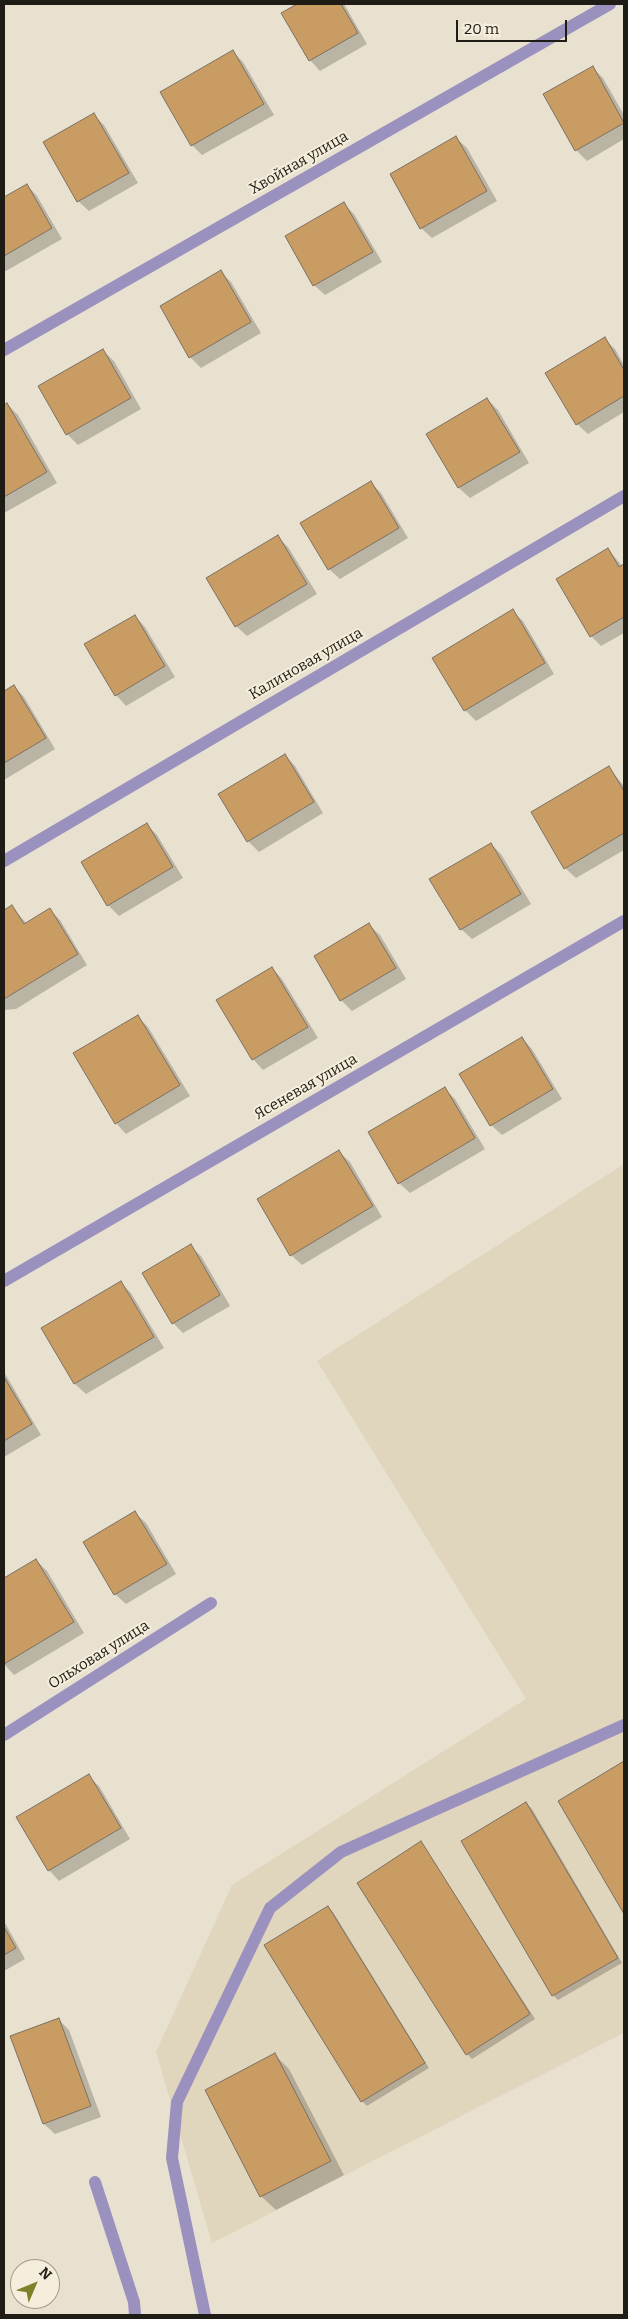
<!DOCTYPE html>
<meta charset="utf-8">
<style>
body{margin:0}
#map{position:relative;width:628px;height:2319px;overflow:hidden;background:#e9e1cf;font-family:Bitter,serif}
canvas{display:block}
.frame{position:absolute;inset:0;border:5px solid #1f1c15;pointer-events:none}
.north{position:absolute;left:10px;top:2259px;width:50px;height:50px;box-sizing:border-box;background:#f6eedc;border:1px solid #a09a8c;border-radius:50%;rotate:45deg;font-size:14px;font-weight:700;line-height:20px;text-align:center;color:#1f1c15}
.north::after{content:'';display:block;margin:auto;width:18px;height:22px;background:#7f812a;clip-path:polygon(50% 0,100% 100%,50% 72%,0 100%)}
.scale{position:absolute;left:456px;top:20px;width:111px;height:22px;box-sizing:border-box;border:2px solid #1f1c15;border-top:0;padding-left:6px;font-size:15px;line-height:18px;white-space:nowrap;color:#1f1c15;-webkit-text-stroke:4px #f6eedc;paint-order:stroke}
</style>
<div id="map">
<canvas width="628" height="2319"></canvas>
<div class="frame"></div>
<div class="north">N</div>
<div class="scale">20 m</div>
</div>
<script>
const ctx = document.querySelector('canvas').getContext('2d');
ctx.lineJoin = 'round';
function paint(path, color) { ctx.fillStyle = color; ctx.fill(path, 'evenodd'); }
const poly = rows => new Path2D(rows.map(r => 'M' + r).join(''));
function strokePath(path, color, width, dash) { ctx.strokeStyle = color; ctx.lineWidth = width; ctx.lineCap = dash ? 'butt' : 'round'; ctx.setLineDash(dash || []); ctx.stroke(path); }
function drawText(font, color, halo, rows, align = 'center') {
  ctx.font = font + ' Bitter,serif'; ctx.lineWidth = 4; ctx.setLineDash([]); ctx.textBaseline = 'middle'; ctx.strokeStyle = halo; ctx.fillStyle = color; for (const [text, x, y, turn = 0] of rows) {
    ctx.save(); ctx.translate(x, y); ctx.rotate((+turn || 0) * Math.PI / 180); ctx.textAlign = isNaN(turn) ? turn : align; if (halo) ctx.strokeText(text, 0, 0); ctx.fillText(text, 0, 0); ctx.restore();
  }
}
const built = poly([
 [624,1164,624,2033,212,2243,156,2052,232,1885,526,1699,317,1361]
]);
const shadow = poly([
 [300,4,344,4,367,44,320,71,310,60,283,13],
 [233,52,243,62,274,115,202,155,192,145],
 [592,67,603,78,624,115,624,139,587,161,576,150,544,95],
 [94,115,104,125,138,183,89,211,78,201],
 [456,138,467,148,497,201,432,238,421,228],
 [27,185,37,196,62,239,4,272,4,198],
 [344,204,354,214,382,262,325,295,314,285],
 [221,272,231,282,261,333,201,368,190,357,161,306],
 [604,339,615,349,624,365,624,412,588,434,577,424],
 [103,351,114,361,141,409,78,445,67,434,40,387],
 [487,399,498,410,529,463,470,498,459,488,428,435],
 [7,404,18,415,57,483,4,513,4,406],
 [371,483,381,493,408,538,340,579,329,569],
 [278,537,288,547,317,594,247,636,236,626],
 [608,549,622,566,624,565,624,633,601,646,591,636],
 [512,611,523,621,554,674,476,721,465,710,434,658],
 [135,616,145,627,175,677,126,706,116,695],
 [14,686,24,697,55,749,4,780,4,692],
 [285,755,295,766,323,813,259,852,248,841,220,794],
 [609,768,624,786,624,850,576,878,565,868],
 [147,825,157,835,183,878,119,916,108,905],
 [491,844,501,854,531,904,472,939,461,929],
 [12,907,27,924,50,910,60,920,87,965,16,1009,4,1010,4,912],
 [369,925,380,935,406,979,352,1011,341,1000,316,957],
 [272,968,282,979,318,1038,263,1070,253,1059],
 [138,1017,148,1027,190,1096,126,1134,116,1123],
 [522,1038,532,1049,562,1099,502,1135,491,1125],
 [444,1088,455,1099,485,1149,410,1193,399,1183],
 [339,1152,350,1162,382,1217,302,1265,291,1255],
 [190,1246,201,1256,230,1306,183,1333,173,1323],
 [121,1283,131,1293,164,1348,86,1394,75,1384,43,1329],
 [4,1372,41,1435,4,1457],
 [135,1513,146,1523,176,1574,126,1604,115,1594],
 [36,1560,47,1571,84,1633,14,1675,4,1664,4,1580],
 [624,1763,624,1911,559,1801],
 [88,1776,99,1786,130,1839,59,1881,49,1870],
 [526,1803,532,1809,622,1963,558,2000,553,1995],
 [421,1843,535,2019,472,2059,467,2054],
 [328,1907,333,1912,429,2068,367,2106,362,2101],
 [4,1921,25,1959,4,1971],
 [58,2019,69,2030,101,2117,55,2134,44,2124,12,2037],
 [275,2055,289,2069,344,2175,276,2210,261,2196]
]);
const building = poly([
 [297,4,341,4,358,33,309,61,281,13,297,4],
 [233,50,264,104,191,146,160,92,233,50],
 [593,66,624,123,575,151,543,94,593,66],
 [94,113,129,173,77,202,43,142,94,113],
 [456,136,487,191,420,229,390,174,456,136],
 [27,184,52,228,4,256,4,197,27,184],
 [344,202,373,252,313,286,285,236,344,202],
 [221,270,251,322,189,358,160,306,221,270],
 [605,337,624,370,624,396,576,425,545,373,605,337],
 [103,349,131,398,66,435,38,386,103,349],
 [487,398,520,452,458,488,426,434,487,398],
 [7,403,47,472,4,497,4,405,7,403],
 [371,481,399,528,328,570,300,523,371,481],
 [278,535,307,584,235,627,206,578,278,535],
 [608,548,619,567,624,564,624,617,590,637,556,579,608,548],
 [513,609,545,663,464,711,432,658,513,609],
 [135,615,165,666,115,696,84,644,135,615],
 [14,685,46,738,4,763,4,691,14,685],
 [285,754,314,802,247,842,218,794,285,754],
 [609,766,624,791,624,833,564,869,531,812,609,766],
 [147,823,173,867,107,906,81,862,147,823],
 [491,843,521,894,460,930,429,879,491,843],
 [12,905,24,924,50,908,78,954,4,999,4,910,12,905],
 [369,923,396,968,340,1001,314,956,369,923],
 [272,967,308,1027,252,1060,216,1000,272,967],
 [138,1015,180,1085,115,1124,73,1053,138,1015],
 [522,1037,553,1089,490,1126,459,1074,522,1037],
 [445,1087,475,1138,398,1184,368,1132,445,1087],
 [339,1150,373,1206,290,1256,257,1199,339,1150],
 [191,1244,220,1295,172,1324,142,1273,191,1244],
 [121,1281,154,1337,74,1384,41,1328,121,1281],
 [4,1377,32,1424,4,1441,4,1377],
 [135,1511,167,1564,114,1595,83,1542,135,1511],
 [36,1559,74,1622,4,1664,4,1578,36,1559],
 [624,1761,624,1914,558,1801,624,1761],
 [89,1774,121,1828,48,1871,16,1817,89,1774],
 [526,1802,618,1958,552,1996,461,1841,526,1802],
 [421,1841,530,2014,466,2055,357,1883,421,1841],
 [328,1906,425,2063,361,2102,264,1945,328,1906],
 [4,1927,16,1948,4,1955,4,1927],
 [59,2018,91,2106,43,2124,10,2036,59,2018],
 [275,2053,331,2161,260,2197,205,2090,275,2053]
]);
const lane = poly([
 [95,2182,134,2302,135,2315],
 [205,2315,172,2158,177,2102,270,1908,341,1852,624,1725]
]);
const street = poly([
 [4,350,610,4],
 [4,861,624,496],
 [4,1281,624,921],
 [4,1735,211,1603]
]);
const streetNames = [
 ["Хвойная улица",299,163,-30],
 ["Калиновая улица",306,664,-30],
 ["Ясеневая улица",306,1087,-30],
 ["Ольховая улица",99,1655,-32]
];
paint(built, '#e0d5bd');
paint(shadow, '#0003');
paint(building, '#c99c63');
strokePath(building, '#7c7062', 1);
strokePath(lane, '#9b91bf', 12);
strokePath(street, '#9b91bf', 12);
drawText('15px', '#1f1c15', '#f6eedc', streetNames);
</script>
